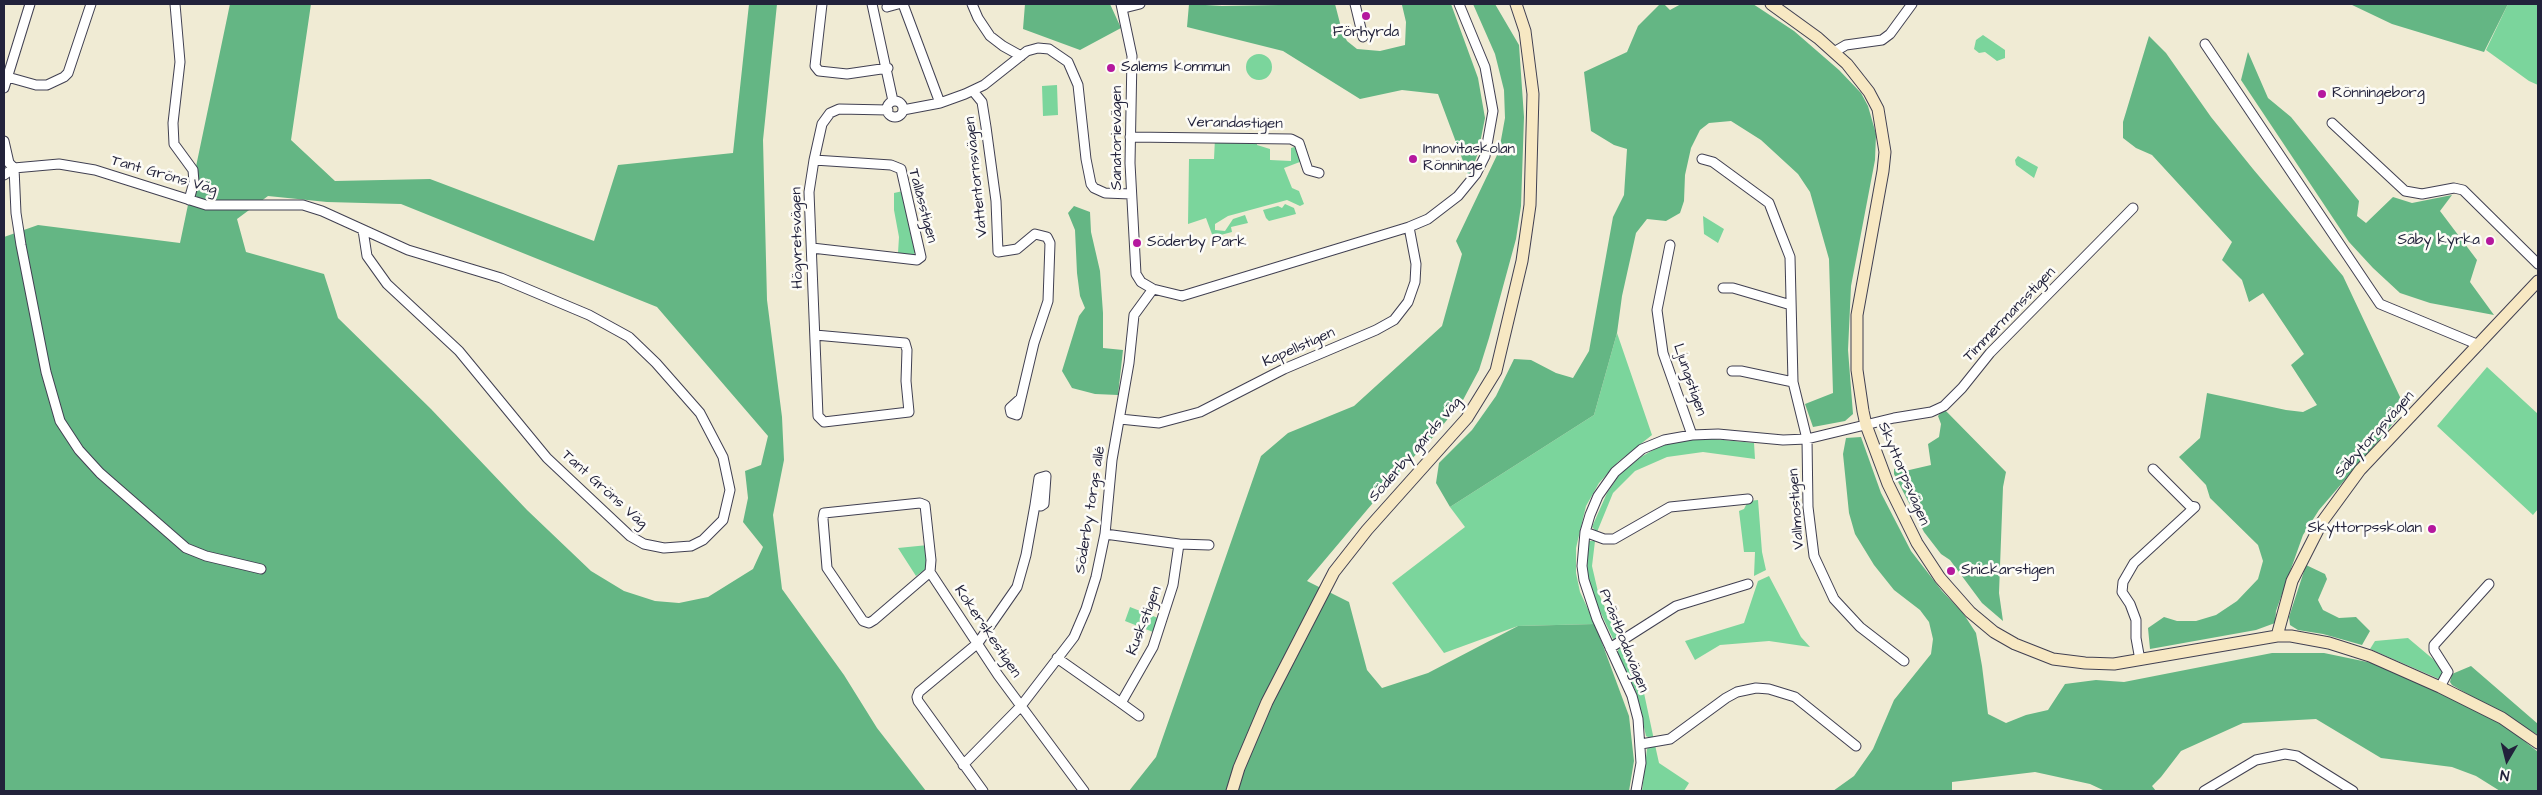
<!DOCTYPE html>
<meta charset="utf-8">
<style>
body{margin:0}
#map{position:relative;width:2542px;height:795px;overflow:hidden;background:#f0ebd4;font-family:"Architects Daughter",sans-serif}
canvas{display:block}
.frame{position:absolute;inset:0;border:5px solid #22223b;pointer-events:none}
.north{position:absolute;left:2482px;top:735px;width:50px;height:50px;-webkit-text-stroke:4px #fdfcf7;paint-order:stroke;rotate:188deg;font-size:14px;font-weight:700;line-height:20px;text-align:center;color:#22223b}
.north::after{content:'';display:block;margin:auto;width:18px;height:22px;background:#22223b;clip-path:polygon(50% 0,100% 100%,50% 72%,0 100%)}
</style>
<div id="map">
<canvas width="2542" height="795"></canvas>
<div class="frame"></div>
<div class="north">N</div>
</div>
<script>
const ctx = document.querySelector('canvas').getContext('2d');
ctx.lineJoin = 'round';
function paint(path, color) { ctx.fillStyle = color; ctx.fill(path, 'evenodd'); }
const poly = rows => new Path2D(rows.map(r => 'M' + r).join(''));
function strokePath(path, color, width, dash) { ctx.strokeStyle = color; ctx.lineWidth = width; ctx.lineCap = dash ? 'butt' : 'round'; ctx.setLineDash(dash || []); ctx.stroke(path); }
function drawText(font, color, halo, rows, align = 'center') {
  ctx.font = font + ' "Architects Daughter",sans-serif'; ctx.lineWidth = 5; ctx.setLineDash([]); ctx.textBaseline = 'middle'; ctx.strokeStyle = halo; ctx.fillStyle = color; for (const [text, x, y, turn = 0] of rows) {
    ctx.save(); ctx.translate(x, y); ctx.rotate((+turn || 0) * Math.PI / 180); ctx.textAlign = isNaN(turn) ? turn : align; if (halo) ctx.strokeText(text, 0, 0); ctx.fillText(text, 0, 0); ctx.restore();
  }
}
const green = poly([
 [2508,4,2538,4,2538,85,2529,81,2486,50],
 [1983,35,2005,50,2005,58,1997,61,1985,52,1979,53,1974,49,1976,40],
 '1246 67a13 13 0 1 1 26 0a13 13 0 1 1-26 0Z',
 [1057,85,1058,115,1043,116,1042,86],
 [1215,138,1257,138,1257,145,1270,149,1270,160,1291,161,1291,148,1305,144,1310,161,1305,160,1284,168,1292,188,1299,191,1304,204,1300,206,1287,200,1228,216,1215,224,1215,230,1225,231,1233,219,1245,215,1248,223,1231,227,1232,232,1213,237,1206,218,1188,224,1189,159,1214,159],
 [2018,156,2038,167,2034,178,2016,165,2015,160],
 [903,191,917,250,913,255,898,253,899,237,894,210,894,193],
 [1285,204,1294,208,1296,214,1269,221,1266,218,1263,210,1278,206,1282,208],
 [1703,216,1724,229,1718,243,1704,234],
 [1617,333,1652,435,1618,462,1599,483,1586,506,1576,548,1576,573,1580,592,1595,624,1518,626,1444,653,1392,583,1465,527,1450,507,1594,415],
 [2487,367,2538,414,2538,509,2533,515,2437,426],
 [1704,438,1754,443,1755,459,1703,452,1667,457,1635,471,1613,493,1597,532,1592,527,1607,493,1620,474,1641,457,1660,446,1682,440],
 [1758,500,1762,552,1766,570,1754,576,1755,552,1744,552,1739,511,1744,509,1748,501],
 [1588,541,1595,541,1592,566,1598,592,1619,639,1613,639,1591,592,1587,571],
 [928,545,927,568,916,576,898,548],
 [1769,576,1801,637,1810,647,1769,641,1720,645,1695,660,1685,641,1744,623,1758,581],
 [1130,607,1158,618,1153,632,1125,621],
 [2408,638,2440,665,2443,676,2439,679,2370,649,2375,641],
 [1622,646,1641,679,1654,740,1646,736,1636,692,1618,655,1618,650],
 [1651,745,1655,745,1659,763,1689,783,1684,791,1642,791,1647,749]
]);
const forest = poly([
 [230,4,311,4,291,140,335,181,430,179,594,241,618,165,733,153,749,4,777,4,763,140,767,300,782,417,784,460,773,515,782,589,844,675,877,728,926,791,4,791,4,237,38,225,180,243],
 [268,196,327,202,401,204,657,307,768,436,761,465,745,471,748,498,743,522,763,547,753,569,708,597,679,603,655,601,624,591,591,571,527,510,431,409,338,318,324,274,246,252,237,219],
 [1025,4,1110,4,1121,28,1080,50,1023,29],
 [1189,4,1222,6,1335,4,1342,31,1347,41,1357,49,1380,51,1405,45,1406,22,1402,5,1399,4,1451,4,1478,78,1485,118,1478,153,1469,177,1438,94,1402,90,1360,99,1283,51,1187,27],
 [1473,4,1495,4,1519,45,1524,117,1521,206,1516,239,1489,338,1479,370,1463,400,1434,436,1399,472,1307,581,1349,602,1367,670,1382,688,1428,673,1518,626,1595,624,1629,716,1634,761,1629,791,1129,791,1156,757,1261,456,1288,433,1354,406,1442,326,1462,254,1456,241,1499,151,1505,118,1504,90,1495,54],
 [1660,4,1664,4,1670,10,1681,4,1753,4,1794,31,1839,70,1861,93,1868,106,1876,134,1875,160,1851,286,1848,350,1853,414,1845,421,1813,427,1805,404,1833,393,1829,259,1810,192,1798,174,1761,140,1731,121,1709,123,1700,130,1691,148,1685,175,1684,201,1680,213,1666,221,1647,219,1636,233,1622,296,1617,333,1594,415,1450,507,1436,483,1439,463,1472,430,1496,396,1514,359,1531,360,1556,373,1573,378,1589,351,1613,217,1624,195,1627,149,1614,145,1591,131,1584,72,1627,52,1638,26],
 [2350,4,2508,4,2484,52,2392,24],
 [2149,36,2166,53,2211,117,2253,169,2343,276,2400,397,2397,419,2319,510,2303,535,2276,611,2275,623,2256,630,2150,649,2148,628,2164,617,2177,621,2196,621,2216,615,2237,601,2258,579,2263,561,2258,545,2210,498,2206,485,2179,457,2200,438,2207,393,2286,410,2303,412,2317,405,2291,365,2304,354,2263,293,2249,302,2242,280,2222,260,2232,242,2152,155,2136,148,2123,138,2123,122],
 [2248,52,2268,98,2291,117,2359,201,2357,216,2366,223,2393,197,2412,203,2452,195,2440,211,2477,260,2470,282,2494,315,2430,303,2400,293,2373,268,2349,242,2241,80],
 [1074,206,1090,212,1091,232,1100,271,1103,313,1103,348,1123,350,1118,395,1095,394,1072,388,1062,371,1079,316,1085,308,1080,296,1077,273,1075,230,1068,213],
 [1944,409,2006,472,2003,487,1999,593,2003,621,1982,603,1950,560,1941,554,1924,532,1894,474,1894,469,1903,467,1905,471,1931,465,1928,444,1939,437,1941,424,1938,416],
 [1861,437,1881,493,1911,551,1942,591,1963,613,1976,633,1982,666,1988,714,2006,723,2026,715,2048,710,2065,684,2096,680,2124,682,2272,653,2324,653,2377,664,2416,680,2507,727,2538,752,2538,791,2500,791,2476,776,2452,767,2381,758,2316,719,2243,723,2181,751,2161,777,2152,786,2156,791,2105,791,2090,784,2035,772,1952,782,1952,791,1833,791,1854,776,1873,749,1894,700,1931,654,1933,639,1929,622,1920,610,1894,590,1874,565,1855,534,1849,513,1843,454,1846,438],
 [2306,565,2325,574,2327,579,2318,600,2323,610,2339,618,2356,617,2370,631,2362,645,2323,634,2298,630,2290,625,2289,617],
 [2471,666,2538,724,2538,735,2452,685,2450,682,2452,674]
]);
const street = poly([
 [175,4,180,62,173,123,174,144,193,170,194,182,189,200],
 [822,4,815,66,819,71,847,74,888,68],
 [872,4,893,101],
 [903,4,940,103],
 [972,4,978,18,990,36,1003,46,1021,56],
 [1121,4,1132,56,1130,163,1136,274,1141,282,1153,289,1182,296,1409,227,1428,219,1458,196,1476,174,1485,156,1493,111,1485,67,1459,4],
 [1355,4,1363,37],
 [887,7,898,4],
 [1124,8,1140,4],
 [2205,44,2380,304,2479,345],
 [1834,52,1846,45,1882,40,1890,34,1912,4],
 [4,76,36,85,47,85,64,77,68,73,91,4],
 [4,88,30,4],
 [973,91,982,102,986,127,996,201,998,252,1017,249,1035,234,1047,237,1050,243,1048,301,1034,343,1017,415,1011,413,1010,408,1021,398],
 '887 109a8 8 0 1 1 16 0a8 8 0 1 1-16 0Z',
 [903,110,940,103,965,94,984,85,1027,51,1038,48,1049,49,1068,62,1078,85,1086,159,1091,184,1094,188,1105,193,1131,194],
 [2332,123,2405,191,2422,194,2454,188,2463,190,2538,264],
 [1130,137,1291,139,1299,143,1308,170,1319,173],
 [4,141,9,163,14,168,59,164,95,170,206,205,303,205,322,211,408,250,501,278,589,315,629,337,656,363,700,413,723,457,730,490,723,520,703,540,691,546,664,548,644,544,630,536,547,458,459,351,387,284,367,256,363,230],
 [1702,159,1713,162,1769,203,1779,229,1790,257,1793,382,1807,439,1808,507,1814,556,1834,599,1860,627,1904,661],
 [4,175,14,168,16,213,21,245,46,372,60,421,79,450,100,473,186,548,206,556,261,569],
 [1670,245,1657,310,1663,353,1692,435],
 [812,248,917,260,921,257,901,169,891,165,814,160],
 [1723,288,1733,288,1791,305],
 [815,335,905,343,907,350,906,381,909,412,824,422,818,416,809,192,814,160,822,124,830,113,839,109,888,110],
 [1732,371,1741,371,1793,382],
 [1120,419,1159,423,1200,412,1284,369,1376,330,1394,320,1408,302,1415,282,1416,264,1409,227],
 [1585,532,1604,539,1614,539,1670,507,1748,499],
 [1179,544,1209,545],
 [930,572,874,620,869,623,863,621,827,568,823,519,824,513,920,503,925,505,931,560,930,572,998,675,1084,791],
 [1610,648,1676,606,1748,584],
 [1057,658,1121,703,1153,647,1173,585,1179,544,1105,534],
 [2140,660,2136,638,2136,620,2130,604,2122,592,2123,582,2134,563,2195,507,2190,506,2153,469],
 [2440,687,2448,672,2434,650,2434,645,2489,584],
 [1121,703,1139,716],
 [1641,744,1670,739,1726,698,1737,692,1756,688,1769,689,1795,697,1856,746],
 [963,765,1021,706,1074,637,1086,609,1096,577,1105,534,1112,460,1129,363,1134,315,1153,289],
 [983,791,918,701,917,697,919,692,978,643,1017,587,1026,555,1035,505,1041,506,1044,504,1046,476,1039,478,1035,505],
 [1636,791,1641,763,1638,719,1632,696,1597,619,1584,580,1582,566,1585,532,1590,515,1598,496,1615,472,1642,449,1664,440,1692,435,1718,434,1783,440,1807,439,1894,418,1931,412,1944,406,1962,388,1990,353,2133,208],
 [2204,791,2256,760,2285,754,2297,756,2353,791]
]);
const secondary = poly([
 [1771,4,1818,38,1847,64,1869,92,1878,109,1885,152,1883,171,1857,315,1857,370,1863,411,1866,425,1888,484,1917,543,1940,578,1970,612,1994,632,2015,644,2053,659,2085,663,2114,664,2277,636,2291,636,2329,643,2370,656,2440,687,2502,718,2538,743],
 [2277,636,2292,581,2322,522,2360,470,2538,281],
 [1232,791,1239,768,1267,702,1334,572,1367,530,1467,418,1496,371,1522,261,1530,205,1533,94,1525,31,1516,4]
]);
const markers = [
 [1366,16,5,"#b5179e"],
 [1111,68,5,"#b5179e"],
 [2322,94,5,"#b5179e"],
 [1413,159,5,"#b5179e"],
 [2490,241,5,"#b5179e"],
 [1137,243,5,"#b5179e"],
 [2432,529,5,"#b5179e"],
 [1951,571,5,"#b5179e"]
];
const poiNames = [
 ["Förhyrda",1366,33,"center"],
 ["Salems kommun",1121,68],
 ["Rönningeborg",2332,94],
 ["Innovitaskolan",1423,150],
 ["Rönninge",1423,167],
 ["Säby kyrka",2480,241,"right"],
 ["Söderby Park",1147,243],
 ["Skyttorpsskolan",2422,529,"right"],
 ["Snickarstigen",1961,571]
];
const streetNames = [
 ["Verandastigen",1235,124,1],
 ["Sanatorievägen",1118,138,-90],
 ["Tant Gröns Väg",164,176,16],
 ["Vattentornsvägen",977,177,-96],
 ["Tallåsstigen",922,206,75],
 ["Högvretsvägen",798,238,-91],
 ["Timmermansstigen",2010,315,-46],
 ["Kapellstigen",1299,348,-24],
 ["Ljungstigen",1689,380,71],
 ["Säbytorgsvägen",2375,435,-48],
 ["Söderby gårds väg",1416,450,-49],
 ["Skyttorpsvägen",1903,474,67],
 ["Tant Gröns Väg",604,490,42],
 ["Vallmostigen",1797,509,-94],
 ["Söderby torgs allé",1091,510,-81],
 ["Kuskstigen",1145,621,-69],
 ["Kokerskestigen",987,632,56],
 ["Prästbodavägen",1623,641,68]
];
paint(green, '#7bd59c');
paint(forest, '#64b684');
strokePath(street, '#414052', 11);
strokePath(secondary, '#414052', 13);
strokePath(street, '#fff', 9);
strokePath(secondary, '#f7e8c3', 11);
for (const [x, y, r, color] of markers) { const dot = new Path2D(); dot.arc(x, y, r, 0, 2 * Math.PI); ctx.fillStyle = color; ctx.fill(dot); strokePath(dot, '#fdfcf7', 2); }
drawText('15px', '#22223b', '#fdfcf7', poiNames, 'left');
drawText('15px', '#22223b', '#fdfcf7', streetNames);
</script>
